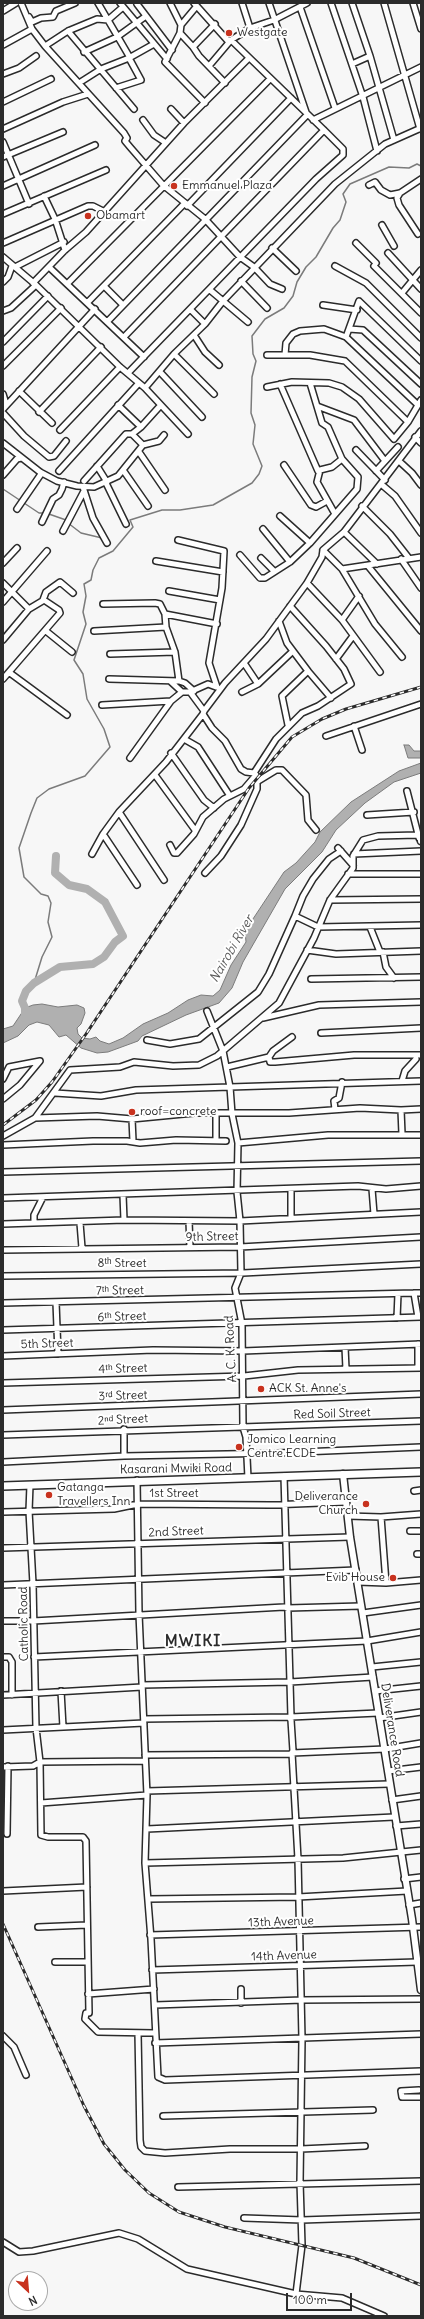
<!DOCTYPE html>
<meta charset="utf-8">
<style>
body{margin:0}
#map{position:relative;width:424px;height:2319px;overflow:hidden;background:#f7f7f7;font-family:Delius,sans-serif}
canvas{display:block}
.frame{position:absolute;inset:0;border:4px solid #2b2b2b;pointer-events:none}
.north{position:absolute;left:8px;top:2271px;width:40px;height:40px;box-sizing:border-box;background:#fff;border:1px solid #aaa;border-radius:50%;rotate:154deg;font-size:11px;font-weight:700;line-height:16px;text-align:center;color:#2b2b2b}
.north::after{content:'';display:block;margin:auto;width:14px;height:18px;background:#c8321e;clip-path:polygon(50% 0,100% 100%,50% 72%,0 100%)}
.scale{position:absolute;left:286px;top:2293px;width:66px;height:18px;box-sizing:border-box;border:2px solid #2b2b2b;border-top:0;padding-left:5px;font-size:12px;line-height:14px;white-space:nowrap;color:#2b2b2b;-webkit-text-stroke:3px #fff;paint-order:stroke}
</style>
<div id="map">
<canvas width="424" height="2319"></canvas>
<div class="frame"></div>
<div class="north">N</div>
<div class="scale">100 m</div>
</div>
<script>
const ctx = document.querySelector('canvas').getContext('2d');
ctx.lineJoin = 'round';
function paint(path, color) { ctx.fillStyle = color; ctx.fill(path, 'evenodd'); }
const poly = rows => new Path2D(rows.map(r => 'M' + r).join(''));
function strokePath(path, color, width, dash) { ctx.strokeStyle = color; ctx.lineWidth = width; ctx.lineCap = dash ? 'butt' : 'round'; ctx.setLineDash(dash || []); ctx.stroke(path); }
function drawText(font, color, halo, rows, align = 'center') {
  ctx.font = font + ' Delius,sans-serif'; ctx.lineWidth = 4; ctx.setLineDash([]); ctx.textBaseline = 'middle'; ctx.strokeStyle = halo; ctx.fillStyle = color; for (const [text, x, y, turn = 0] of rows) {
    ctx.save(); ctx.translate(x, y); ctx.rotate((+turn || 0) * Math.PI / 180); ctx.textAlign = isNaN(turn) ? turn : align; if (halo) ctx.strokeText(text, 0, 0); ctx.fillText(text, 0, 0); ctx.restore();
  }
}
const water = poly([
 [404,745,409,745,414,751,421,751,421,758,408,758,404,745],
 [421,763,421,773,394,782,365,803,336,830,322,852,285,889,243,962,232,988,219,1003,186,1015,142,1036,138,1041,108,1052,97,1053,81,1048,66,1035,59,1037,49,1025,37,1022,29,1025,18,1036,3,1043,3,1029,13,1026,25,1008,33,1005,42,1004,58,1007,77,1005,84,1008,85,1013,81,1024,77,1028,78,1034,82,1038,90,1039,96,1037,100,1041,109,1044,123,1038,143,1024,168,1013,188,1000,201,995,213,996,220,990,231,965,246,942,245,931,284,872,296,863,315,842,320,832,351,802,399,771,421,763]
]);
const stream = poly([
 [3,489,39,513,46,513,66,520],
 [68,523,81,533,102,538],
 [34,983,42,957,52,937,48,922,51,903,48,896,41,894,24,877,19,848,31,813,37,798,49,789,85,776,110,747,104,729,87,699,83,674,74,660,86,624,83,612,86,596,84,584,91,580,93,570,99,558,113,551,133,527,130,520,162,510,180,510,213,505,252,483,259,474,262,466,253,444,255,425,251,413,252,377,256,361,253,354,252,336,265,319,284,308,293,296,297,282,306,267,316,257,333,228,340,220,346,202,343,194,350,184,389,167,409,168,417,164,421,166]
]);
const river = poly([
 [25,1018,25,1008,22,1001,26,991,34,983,60,967,93,964,104,957,115,942,123,936,105,902,87,889,69,885,55,873,56,856]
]);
const minor = poly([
 [21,3,32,29,45,46,124,133,127,138,125,141,130,147,163,185,205,219,240,257,254,267,270,284,282,289],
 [98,3,129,56],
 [120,3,167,59],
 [170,3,181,25],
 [242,3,250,28],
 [331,3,363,97,377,151],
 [352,3,370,56,394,140],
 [384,3,420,129],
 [413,3,421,29],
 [137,4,172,50],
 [196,7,181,25,180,33,165,62,205,103],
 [300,7,335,108],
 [3,11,16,3],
 [29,17,32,22,41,18,53,17,56,11,75,3],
 [215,24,193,47,199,56,225,83],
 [68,31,134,109],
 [180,33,193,47],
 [3,45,32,29],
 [45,46,68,31,97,19,108,20,123,7],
 [84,52,117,37,146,16],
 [352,64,370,56],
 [209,66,231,40,250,28,274,20,307,3],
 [3,74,19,68,36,56],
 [79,83,101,69,129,58,154,44],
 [116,88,141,80,129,58],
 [3,102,51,79],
 [171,109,184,123],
 [143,120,154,135,166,143],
 [313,120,421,67],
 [3,129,63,102,88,94],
 [3,142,29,204],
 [3,157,63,132],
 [369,185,375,182,381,190,390,195,400,193,421,179],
 [3,186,95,145],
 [400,193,397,198,399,205,418,234],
 [44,196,55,219,65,250],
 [187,206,291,98],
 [3,214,106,170],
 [382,225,394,246],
 [3,243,88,206,93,206,105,212],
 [356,243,376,263],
 [272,248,296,271],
 [388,253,421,289],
 [3,257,36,285,120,367,145,388,188,434],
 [335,266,366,283,421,338],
 [374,266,421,313],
 [15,267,64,242],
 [49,267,144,357],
 [241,281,267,308],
 [3,282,8,277,12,266],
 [33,283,65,250,86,232,184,123,249,58],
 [67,284,270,79],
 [104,286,123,305],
 [210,290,248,322],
 [402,293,421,270],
 [88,302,184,204],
 [323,305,357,310],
 [191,310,205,324],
 [3,311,11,308,36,285],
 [107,322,307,115,269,3],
 [349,329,363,330,421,384],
 [194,335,205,352,219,365],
 [124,337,324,130],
 [346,337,418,405],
 [3,342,48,296],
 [174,354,214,394],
 [267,355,285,355,286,343,293,334,300,331,324,329,346,337,359,301,421,361],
 [285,355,310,355,345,361,408,422],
 [3,366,61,308],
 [160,372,202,417],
 [128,373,316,179,343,155,343,149,324,130,231,40,228,41,194,3],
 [280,384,318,471],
 [267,387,292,382,329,383,342,387,359,399,394,439,408,422,421,400],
 [145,388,174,354,205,324,223,301,335,184,385,144,421,128],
 [19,391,52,423],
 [3,394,6,404],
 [118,405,141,427],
 [317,406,354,420,385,461],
 [3,409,95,309],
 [39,412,101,347],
 [3,413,24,436,49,457,54,456,66,441],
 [60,430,120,367],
 [415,437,421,443],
 [3,443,40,472,57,481,77,486,94,487,118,476,143,445,159,441,164,435],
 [143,445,132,434,141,427,160,406],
 [356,450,385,480],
 [139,452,165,490],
 [399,461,412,473,421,485],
 [284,465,311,505,316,507,327,501],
 [97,466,107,482],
 [123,470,148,506],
 [59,471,139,383],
 [376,471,398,447],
 [3,475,17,459,21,458],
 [84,481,126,434,132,434],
 [106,483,126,524],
 [381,484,395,496,421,533],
 [83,487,93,518,107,543],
 [362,506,390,534,408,557],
 [17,509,41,474,40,472],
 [335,514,317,482,320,470,332,467,342,459],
 [280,516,310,543],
 [42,522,53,499,59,495,62,489,64,482],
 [263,529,290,562],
 [63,531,84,491],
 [344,532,377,564],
 [178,540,224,551,222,588,209,663,217,687],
 [323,550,342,569,421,557],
 [240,555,260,578,265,578,290,562,310,543,357,489,358,477,342,459,328,427,322,423,310,383],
 [261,558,274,571],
 [401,559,421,588],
 [156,561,223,572],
 [3,563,17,548],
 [368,566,421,631],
 [342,569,375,624,402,657],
 [3,583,29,609,3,640],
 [307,583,342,620,380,672],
 [169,591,220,600],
 [43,600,46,592,60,582,73,593],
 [3,602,47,551],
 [103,604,155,603,160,604,165,614,166,627,175,652,179,681],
 [165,614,217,624],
 [342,620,359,596],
 [279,621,287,643,308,671,282,696,288,725],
 [46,631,72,652],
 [94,631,166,627],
 [110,654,175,652],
 [336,659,353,636],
 [244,663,258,684],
 [308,671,331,698],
 [10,673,67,715],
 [3,679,60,613,59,610,44,600,29,609],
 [109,679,179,681,185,683,194,691],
 [170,681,182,692,190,692,208,684,216,687],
 [190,692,204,711],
 [242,692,258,684,293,651],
 [102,705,171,701,182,692],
 [354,726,362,750],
 [326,736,421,704],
 [184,739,198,747,230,796],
 [171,753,204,800,214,808],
 [130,758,171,701],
 [254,773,246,772,241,769,225,741,212,728,203,714,204,711,225,683,266,639,307,583,322,557,323,550,344,532,421,431],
 [155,775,195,830],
 [258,781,276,770,282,770,306,795,308,820,316,830],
 [407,791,419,838],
 [119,812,164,880],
 [367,815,414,812],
 [170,845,174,853,177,853,194,834,203,817,224,799,244,789,256,775],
 [338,848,353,865],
 [92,854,103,834],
 [354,854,421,851],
 [205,873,221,856,241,825,257,789,257,777,254,773,276,739,302,713,318,706,351,684,344,669,326,646,290,606],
 [348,874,421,874],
 [137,885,103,834,119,812,166,762,203,714],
 [330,900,421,899],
 [295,916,303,896,313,879,329,859,341,851],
 [370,927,380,952],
 [307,950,336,954,421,951],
 [383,952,386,967,394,978],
 [311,979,421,977],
 [207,1011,223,1051,230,1087,421,1081],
 [263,1018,319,1005,421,1002],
 [321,1033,421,1028],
 [147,1040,170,1044,199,1039,258,992,269,974,295,916,318,927,421,925],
 [269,1057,270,1062,275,1062,354,1055,421,1055],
 [227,1067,269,1057,273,1051,292,1037],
 [3,1079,9,1067,40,1061,20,1085,3,1099],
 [402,1081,405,1071,416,1059],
 [55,1093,101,1096,136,1090,230,1087,232,1114,238,1143],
 [335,1109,334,1101,339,1098,342,1082],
 [401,1110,421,1109],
 [35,1118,97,1116,132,1119,194,1113,289,1113,360,1108,401,1110,402,1134],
 [132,1119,133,1141],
 [3,1136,35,1118,70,1070,120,1067,134,1062,173,1066,199,1065,217,1056,279,1003,314,938,330,900,353,868,353,856,363,840,378,836,417,835],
 [216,1140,216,1113],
 [3,1145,93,1141,127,1141,140,1143,176,1140,226,1141],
 [3,1172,421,1161],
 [372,1189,374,1214],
 [123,1195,124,1220],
 [3,1198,358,1186,386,1189,421,1186],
 [291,1218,291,1189],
 [189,1221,190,1247],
 [34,1222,34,1215,43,1197],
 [80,1223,82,1248],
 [3,1224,124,1220,240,1221,421,1212],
 [3,1250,240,1247,421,1237],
 [3,1276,243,1273,421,1264],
 [56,1302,58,1354],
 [3,1303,414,1293],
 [418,1317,414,1293,421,1293],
 [397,1318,398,1294],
 [3,1330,421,1317],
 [418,1344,418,1368],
 [345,1347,346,1369],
 [3,1356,153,1350,243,1351,421,1344],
 [3,1383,244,1376,298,1370,421,1368],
 [3,1410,421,1394],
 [124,1429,124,1456],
 [3,1435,421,1421],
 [3,1462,124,1456,278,1453,421,1447],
 [248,1478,246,1437,243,1427,242,1324,235,1288,241,1273,240,1221,237,1192,238,1143,328,1135,421,1135],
 [137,1480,139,1614,147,1795,145,1863,151,1939,158,2077,165,2080,421,2071],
 [30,1485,29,1511,33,1584,36,1728,40,1762,41,1835,48,1837,83,1837,86,1841,89,2013,86,2013,85,2019,98,2032,154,2033],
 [414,1491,421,1490],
 [3,1512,114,1509,138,1504,270,1505,346,1502],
 [348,1516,381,1517,421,1514],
 [381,1517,386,1583],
 [410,1531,421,1531],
 [3,1548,350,1537],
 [417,1554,421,1554],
 [358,1582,386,1583,421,1580],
 [3,1585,356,1570],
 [363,1613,421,1605],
 [3,1621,33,1621,284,1607,288,1608,361,1606],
 [3,1657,9,1657,12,1662,12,1695],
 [34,1657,367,1641,421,1632],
 [372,1667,421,1662],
 [373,1677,290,1682,291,1717,378,1713],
 [142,1685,290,1682,284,1476],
 [61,1691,63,1727],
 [375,1691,421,1686],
 [3,1695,142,1687],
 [379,1718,421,1712],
 [144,1719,289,1717,291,1720,293,1751,291,1754,145,1755],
 [3,1730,144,1723],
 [3,1767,33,1766,40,1762,145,1761],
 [388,1771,421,1767],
 [147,1791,389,1784],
 [392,1800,421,1796],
 [41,1803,147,1795],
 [396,1826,421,1824],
 [147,1829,394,1817],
 [7,1834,8,1766],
 [145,1863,343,1858,421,1850],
 [404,1879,421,1877],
 [3,1891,87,1887],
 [149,1899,298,1897,407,1891],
 [409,1905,421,1903],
 [38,1927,87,1925],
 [150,1935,421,1927],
 [55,1962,88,1962],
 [152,1970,417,1962],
 [241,1989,241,2003],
 [88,1994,154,1989],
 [155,2005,302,2000,421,1999],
 [138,2033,140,2140,141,2147,145,2151,165,2153,230,2149,301,2149,365,2146],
 [3,2036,14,2047,26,2075],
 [155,2043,421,2034],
 [419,2090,401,2091,402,2097,421,2097],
 [163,2116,373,2110],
 [178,2187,421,2181],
 [244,2218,302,2220,421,2216],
 [3,2242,19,2252,33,2251,119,2233,138,2239,187,2269,296,2294,342,2298,384,2316],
 [296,2294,302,2245,300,2182,302,2039,298,1859,292,1753,385,1749,421,1743]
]);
const tertiary = poly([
 [421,840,421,841],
 [343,1474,350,1537,412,1919,421,1990]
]);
const secondary = poly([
 [3,1486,421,1472]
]);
const rail = poly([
 [3,1125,36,1100,52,1082,86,1034,249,788,292,737,322,719,346,709,421,687],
 [3,1924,84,2106,104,2144,125,2170,149,2193,179,2212,225,2227,354,2258,421,2285]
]);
const markers = [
 [229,33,4,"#c8321e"],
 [174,186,4,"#c8321e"],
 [88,216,4,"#c8321e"],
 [132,1112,4,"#c8321e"],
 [261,1389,4,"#c8321e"],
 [239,1447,4,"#c8321e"],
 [49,1495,4,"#c8321e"],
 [366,1504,4,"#c8321e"],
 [393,1578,4,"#c8321e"]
];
const poiNames = [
 ["Westgate",237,33],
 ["Emmanuel Plaza",182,186],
 ["Obamart",96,216],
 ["roof=concrete",140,1112],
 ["ACK St. Anne's",269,1389],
 ["Jomico Learning",247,1440],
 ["Centre ECDE",247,1454],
 ["Gatanga",57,1488],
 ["Travellers Inn",57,1502],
 ["Deliverance",358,1497,"right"],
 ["Church",358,1511,"right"],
 ["Evib House",385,1578,"right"]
];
const streetNames = [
 ["9th Street",212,1237,-1],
 ["8ᵗʰ Street",122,1264],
 ["7ᵗʰ Street",120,1291,-1],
 ["6ᵗʰ Street",122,1317,-2],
 ["5th Street",47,1344,-2],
 ["A. C. K. Road",231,1349,-93],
 ["4ᵗʰ Street",123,1369,-2],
 ["3ʳᵈ Street",123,1396,-2],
 ["Red Soil Street",332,1414,-2],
 ["2ⁿᵈ Street",123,1420,-3],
 ["Kasarani Mwiki Road",176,1469,-1],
 ["1st Street",174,1494],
 ["2nd Street",176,1532,-2],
 ["Catholic Road",24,1624,-91],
 ["Deliverance Road",392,1730,81],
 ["13th Avenue",281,1922,-2],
 ["14th Avenue",284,1956,-2]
];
const waterNames = [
 ["Nairobi River",232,949,-60]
];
const districtNames = [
 ["MWIKI",193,1641]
];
paint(water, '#b0b0b0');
strokePath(water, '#7b7b7b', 1);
strokePath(stream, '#7b7b7b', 1.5);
strokePath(river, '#b0b0b0', 8);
strokePath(minor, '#2b2b2b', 8);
strokePath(tertiary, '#2b2b2b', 9);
strokePath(secondary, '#2b2b2b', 10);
strokePath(minor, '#fff', 5);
strokePath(tertiary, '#fff', 6);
strokePath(secondary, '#fff', 7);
strokePath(rail, '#2b2b2b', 3);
strokePath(rail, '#fff', 1.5, [4.5]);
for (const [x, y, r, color] of markers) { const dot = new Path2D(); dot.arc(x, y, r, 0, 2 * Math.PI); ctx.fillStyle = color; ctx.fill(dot); strokePath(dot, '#fff', 1.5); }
drawText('12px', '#2b2b2b', '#fff', poiNames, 'left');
drawText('12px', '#2b2b2b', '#fff', streetNames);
drawText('italic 13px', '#5a5a5a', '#fff', waterNames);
ctx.letterSpacing = '1px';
drawText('bold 16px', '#2b2b2b', '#fff', districtNames);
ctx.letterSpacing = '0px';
</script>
